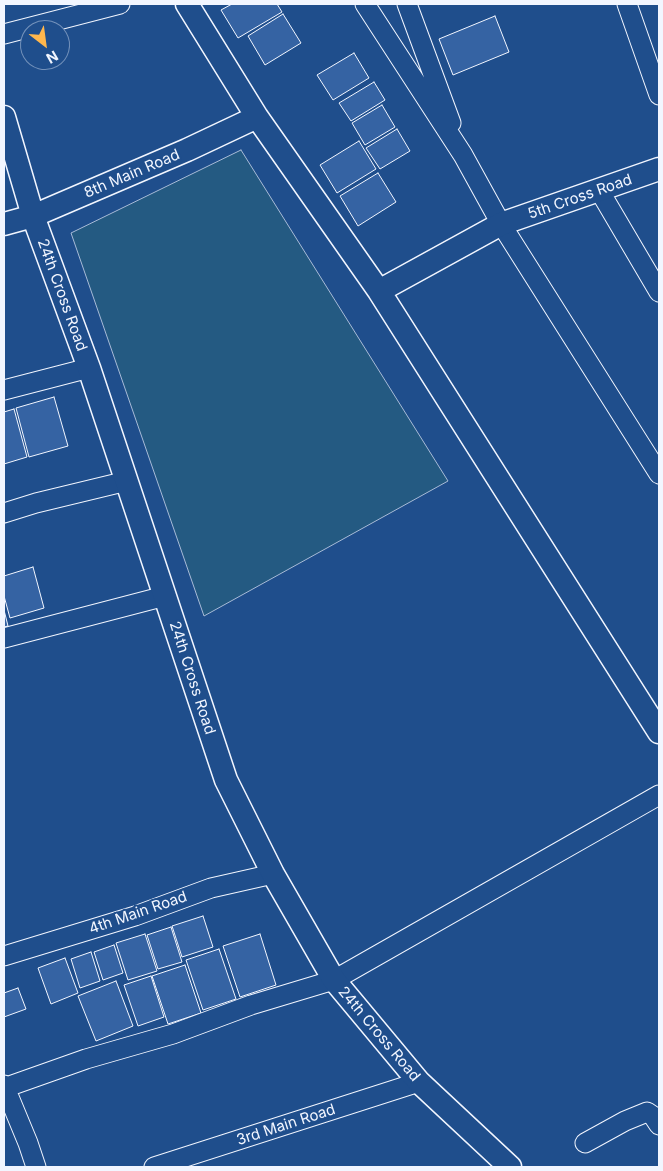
<!DOCTYPE html>
<style>
body{margin:0}
#map{position:relative;width:663px;height:1171px;overflow:hidden;background:#1f4e8c;font-family:Inter,sans-serif}
canvas{display:block}
.frame{position:absolute;inset:0;border:5px solid #f2f6ff;pointer-events:none}
.north{position:absolute;left:20px;top:20px;width:50px;height:50px;box-sizing:border-box;background:#1f4e8c;border:1px solid #7391ba;border-radius:50%;rotate:150deg;font-size:14px;font-weight:700;line-height:20px;text-align:center;color:#f2f6ff}
.north::after{content:'';display:block;margin:auto;width:18px;height:22px;background:#ffb74d;clip-path:polygon(50% 0,100% 100%,50% 72%,0 100%)}
</style>
<div id="map">
<canvas width="663" height="1171"></canvas>
<div class="frame"></div>
<div class="north">N</div>
</div>
<script>
const ctx = document.querySelector('canvas').getContext('2d');
ctx.lineJoin = 'round';
function paint(path, color) { ctx.fillStyle = color; ctx.fill(path, 'evenodd'); }
const poly = rows => new Path2D(rows.map(r => 'M' + r).join(''));
function strokePath(path, color, width, dash) { ctx.strokeStyle = color; ctx.lineWidth = width; ctx.lineCap = dash ? 'butt' : 'round'; ctx.setLineDash(dash || []); ctx.stroke(path); }
function drawText(font, color, halo, rows, align = 'center') {
  ctx.font = font + ' Inter,sans-serif'; ctx.lineWidth = 4; ctx.setLineDash([]); ctx.textBaseline = 'middle'; ctx.strokeStyle = halo; ctx.fillStyle = color; for (const [text, x, y, turn = 0] of rows) {
    ctx.save(); ctx.translate(x, y); ctx.rotate((+turn || 0) * Math.PI / 180); ctx.textAlign = isNaN(turn) ? turn : align; if (halo) ctx.strokeText(text, 0, 0); ctx.fillText(text, 0, 0); ctx.restore();
  }
}
const green = poly([
 [241,150,448,481,204,616,71,233,241,150]
]);
const building = poly([
 [232,4,277,4,282,12,238,38,221,10,232,4],
 [283,14,301,43,265,65,248,36,283,14],
 [495,16,509,52,453,75,439,39,495,16],
 [354,53,369,78,333,100,317,75,354,53],
 [374,82,385,100,351,121,339,103,374,82],
 [382,105,395,127,365,145,352,123,382,105],
 [397,129,410,151,380,169,366,148,397,129],
 [359,141,376,169,337,193,320,165,359,141],
 [378,173,396,202,358,226,340,196,378,173],
 [54,397,68,446,29,457,16,408,54,397],
 [14,409,27,457,4,464,4,412,14,409],
 [33,567,44,608,10,618,4,596,4,576,33,567],
 [4,610,8,626,4,627,4,610],
 [203,916,213,947,182,957,172,926,203,916],
 [171,927,182,962,158,969,147,935,171,927],
 [145,934,157,971,128,980,116,943,145,934],
 [260,934,276,985,240,997,223,946,260,934],
 [114,945,123,973,103,980,94,952,114,945],
 [219,949,236,999,203,1010,186,960,219,949],
 [91,952,100,981,80,988,71,959,91,952],
 [65,958,78,993,51,1004,38,968,65,958],
 [185,965,201,1013,168,1024,152,976,185,965],
 [151,976,164,1017,138,1026,124,985,151,976],
 [116,981,133,1026,96,1041,78,996,116,981],
 [18,988,26,1009,4,1017,4,993,18,988]
]);
const minor = poly([
 [365,4,463,155,501,224,659,474],
 [407,4,451,123],
 [627,4,659,95],
 [4,34,120,4],
 [599,190,659,292],
 [4,390,89,368],
 [4,513,36,503,127,481],
 [4,638,165,596],
 [4,956,135,916,211,888,273,874],
 [4,1085,28,1143,36,1167],
 [4,1088,86,1059,173,1034,251,1005,334,980,659,795],
 [585,1143,625,1121,647,1112,653,1116,659,1125],
 [154,1167,419,1082]
]);
const tertiary = poly([
 [187,4,257,117,379,291,659,732],
 [4,117,33,216,89,368,226,780,273,874,334,980,419,1082,510,1167],
 [4,224,33,216,187,150,257,117],
 [379,291,501,224,659,169]
]);
const streetNames = [
 ["8th Main Road",132,174,-23],
 ["5th Cross Road",580,197,-19],
 ["24th Cross Road",62,295,70],
 ["24th Cross Road",192,678,72],
 ["4th Main Road",138,913,-19],
 ["24th Cross Road",379,1034,50],
 ["3rd Main Road",286,1125,-18]
];
paint(green, '#245a82');
strokePath(green, '#a8bbd7', 1);
paint(building, '#3563a3');
strokePath(building, '#f2f6ff', 1);
strokePath(minor, '#f2f6ff', 21);
strokePath(tertiary, '#f2f6ff', 25);
strokePath(minor, '#1f4e8c', 19);
strokePath(tertiary, '#1f4e8c', 22);
drawText('15px', '#f2f6ff', '#1f4e8c', streetNames);
</script>
